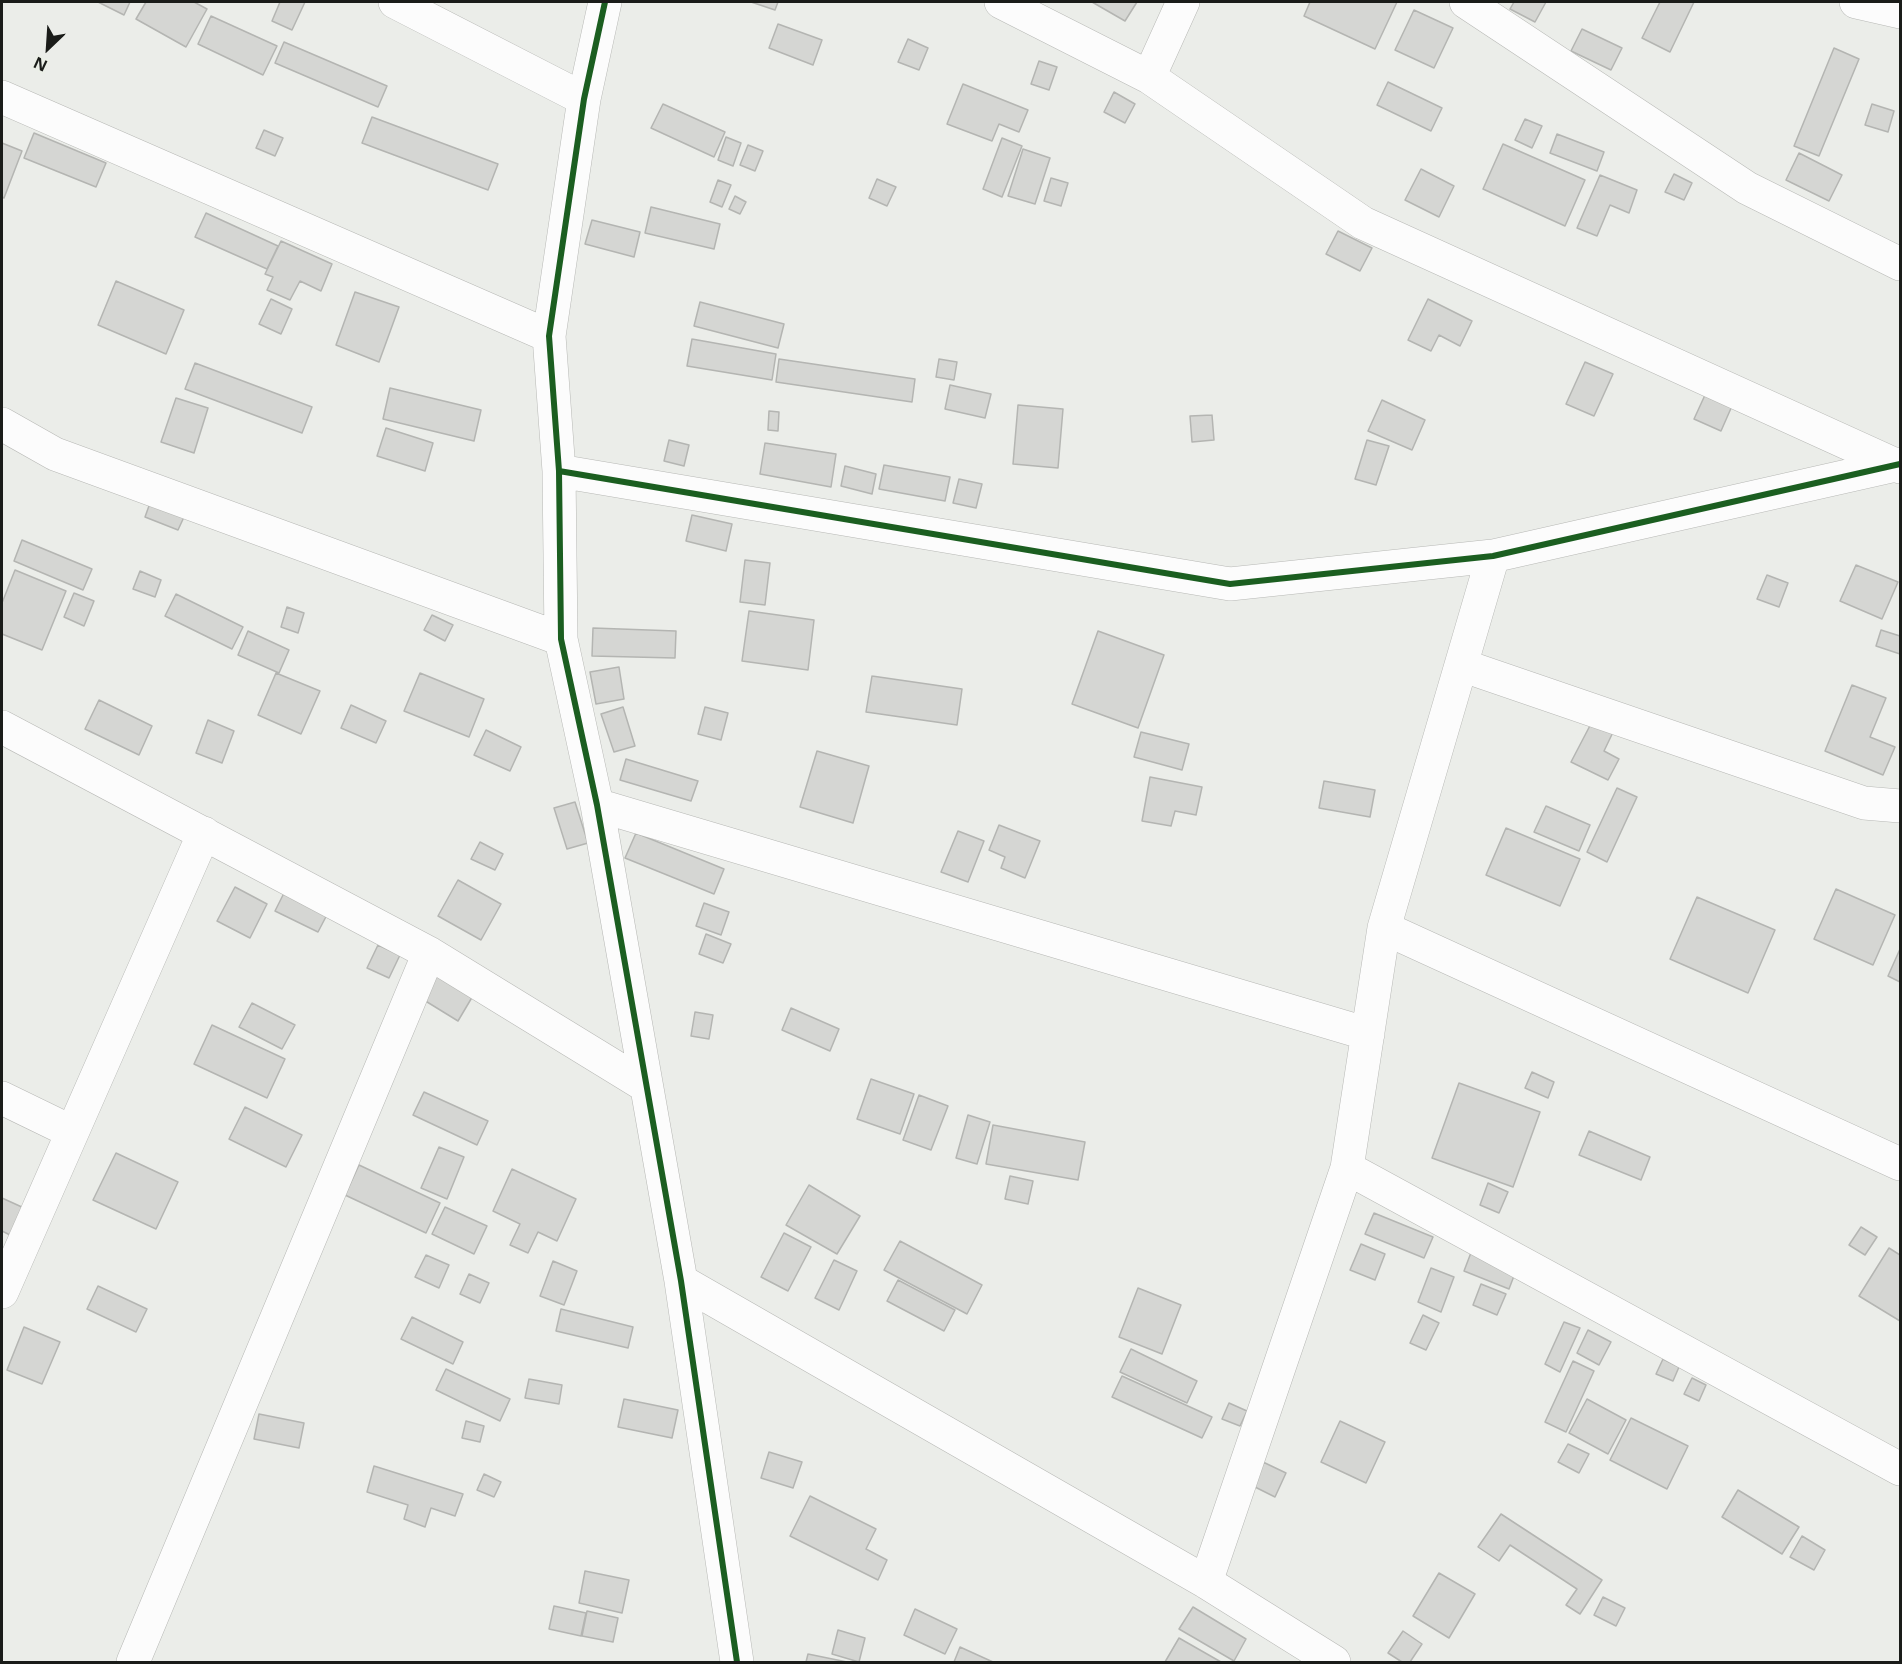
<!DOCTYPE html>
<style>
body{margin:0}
#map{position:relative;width:1902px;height:1664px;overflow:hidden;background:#ebede9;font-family:"Open Sans",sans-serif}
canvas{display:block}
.frame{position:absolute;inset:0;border:3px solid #1a1c19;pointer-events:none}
.north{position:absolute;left:18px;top:18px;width:60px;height:60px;-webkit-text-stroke:4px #ebefe7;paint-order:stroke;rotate:205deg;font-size:16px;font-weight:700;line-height:24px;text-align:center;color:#1a1c19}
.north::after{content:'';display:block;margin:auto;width:21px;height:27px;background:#1a1c19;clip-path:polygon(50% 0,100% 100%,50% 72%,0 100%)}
</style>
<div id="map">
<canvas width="1902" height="1664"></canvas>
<div class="frame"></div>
<div class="north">N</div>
</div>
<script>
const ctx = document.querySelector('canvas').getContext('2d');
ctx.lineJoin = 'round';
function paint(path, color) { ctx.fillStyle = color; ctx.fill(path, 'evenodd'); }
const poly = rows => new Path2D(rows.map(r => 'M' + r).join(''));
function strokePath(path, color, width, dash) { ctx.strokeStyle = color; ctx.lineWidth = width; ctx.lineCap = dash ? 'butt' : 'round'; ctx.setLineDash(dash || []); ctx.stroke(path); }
const building = poly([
 [98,2,130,2,124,15,98,2],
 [146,2,194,2,207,9,186,47,136,19,146,2],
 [280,2,305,2,292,30,272,21,280,2],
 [751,2,778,2,775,10,751,2],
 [1092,2,1137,2,1125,21,1092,2],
 [1310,2,1397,2,1375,49,1304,16,1310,2],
 [1514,2,1546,2,1535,22,1510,9,1514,2],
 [1660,2,1694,2,1670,52,1642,38,1660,2],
 [1414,10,1453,28,1434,68,1395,50,1414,10],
 [211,16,277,46,263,75,198,44,211,16],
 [778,24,822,40,813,65,769,48,778,24],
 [1582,29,1622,48,1611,70,1571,51,1582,29],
 [908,39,928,48,919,70,898,62,908,39],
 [284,42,387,86,378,107,275,63,284,42],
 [1834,48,1859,59,1819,156,1794,146,1834,48],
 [1039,61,1057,67,1049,90,1031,84,1039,61],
 [1388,82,1442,108,1431,131,1377,105,1388,82],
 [963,84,1028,110,1019,132,999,124,992,141,947,124,963,84],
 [1114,92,1135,104,1125,123,1104,112,1114,92],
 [663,104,725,132,714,157,651,128,663,104],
 [1872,104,1894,111,1888,132,1865,125,1872,104],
 [372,117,498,164,488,190,362,143,372,117],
 [1525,119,1542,126,1532,148,1515,140,1525,119],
 [264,130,283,138,275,156,256,148,264,130],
 [34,133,106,163,96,187,24,158,34,133],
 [1557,134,1604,152,1597,171,1550,153,1557,134],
 [726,137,741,143,733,166,718,160,726,137],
 [1002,138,1022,146,1002,197,983,189,1002,138],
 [2,143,22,151,4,198,2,197,2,143],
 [1503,144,1585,180,1565,226,1483,189,1503,144],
 [748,145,763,151,755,171,740,165,748,145],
 [1023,149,1050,158,1035,204,1008,196,1023,149],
 [1799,153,1842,175,1829,201,1786,180,1799,153],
 [1421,169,1454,186,1439,217,1405,200,1421,169],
 [1674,174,1692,183,1684,200,1665,192,1674,174],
 [1600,175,1637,190,1629,213,1610,205,1597,236,1577,228,1600,175],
 [1051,178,1068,183,1061,206,1044,201,1051,178],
 [877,179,896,187,887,206,869,198,877,179],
 [718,180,731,185,722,207,710,202,718,180],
 [735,196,746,202,740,214,729,209,735,196],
 [651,207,720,224,714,249,645,233,651,207],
 [206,213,278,246,267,269,195,237,206,213],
 [592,220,640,232,634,257,585,244,592,220],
 [1338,231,1372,248,1360,271,1326,254,1338,231],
 [281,241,332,264,321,291,300,281,290,300,267,290,273,277,265,274,281,241],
 [116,281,184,310,166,354,98,325,116,281],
 [355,292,399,307,379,362,336,345,355,292],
 [271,299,292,309,281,334,259,324,271,299],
 [1428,299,1472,321,1460,346,1439,335,1431,351,1408,340,1428,299],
 [700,302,784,324,778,348,694,326,700,302],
 [692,339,776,354,772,380,687,366,692,339],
 [779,359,915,379,912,402,776,382,779,359],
 [939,359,957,362,954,380,936,377,939,359],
 [1585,362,1613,374,1594,416,1566,404,1585,362],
 [195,363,312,407,302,433,185,389,195,363],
 [950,385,991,394,985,418,945,409,950,385],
 [390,388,481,410,474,441,383,419,390,388],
 [1705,395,1732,406,1721,431,1694,419,1705,395],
 [176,398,208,408,194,453,161,442,176,398],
 [1382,400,1425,420,1412,450,1368,431,1382,400],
 [1018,405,1063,409,1058,468,1013,464,1018,405],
 [769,411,779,412,778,431,768,430,769,411],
 [1212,415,1214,440,1192,442,1190,416,1212,415],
 [386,428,433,443,425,471,377,456,386,428],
 [669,440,689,445,684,466,664,461,669,440],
 [1367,440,1389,446,1376,485,1355,479,1367,440],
 [765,443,836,454,831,487,760,474,765,443],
 [884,465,950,477,945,501,879,489,884,465],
 [845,466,876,474,872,494,841,486,845,466],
 [959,479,982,484,976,508,953,503,959,479],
 [150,503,184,517,178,530,145,517,150,503],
 [692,515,732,524,726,551,686,541,692,515],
 [22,540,92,569,83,590,14,561,22,540],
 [745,560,770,563,765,605,740,602,745,560],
 [1856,565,1898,582,1882,619,1840,601,1856,565],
 [15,570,66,591,42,650,2,634,2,603,15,570],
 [140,571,161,580,155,597,133,589,140,571],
 [1767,575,1788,583,1779,607,1757,599,1767,575],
 [74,593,94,601,84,626,64,617,74,593],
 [176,594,243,627,232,649,165,616,176,594],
 [287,607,304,613,298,633,281,627,287,607],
 [749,611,814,620,808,670,742,661,749,611],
 [432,615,453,625,445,641,424,630,432,615],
 [593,628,676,631,675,658,592,656,593,628],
 [1881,630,1900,636,1900,654,1876,646,1881,630],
 [248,631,289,650,279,673,238,655,248,631],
 [1098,631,1164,655,1138,728,1072,704,1098,631],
 [619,667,624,699,596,704,590,672,619,667],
 [276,673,320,691,301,734,258,715,276,673],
 [420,673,484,699,469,737,404,711,420,673],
 [872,676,962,689,957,725,866,712,872,676],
 [1852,685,1886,698,1870,737,1895,747,1883,775,1825,751,1852,685],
 [99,700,152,726,139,755,85,729,99,700],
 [351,705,386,721,376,743,341,728,351,705],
 [623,707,635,746,614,752,601,714,623,707],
 [705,707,728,713,721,740,698,734,705,707],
 [1595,716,1616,726,1604,751,1619,759,1608,780,1571,762,1595,716],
 [208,720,234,731,222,763,196,753,208,720],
 [486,730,521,747,510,771,474,755,486,730],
 [1141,732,1189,744,1182,770,1134,757,1141,732],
 [817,751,869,766,853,823,800,807,817,751],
 [626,759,698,781,691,801,620,780,626,759],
 [1150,777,1202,787,1196,815,1175,811,1171,826,1142,821,1150,777],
 [1324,781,1375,790,1370,817,1319,808,1324,781],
 [1617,788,1637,797,1607,862,1587,852,1617,788],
 [575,802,588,843,567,849,554,808,575,802],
 [1546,806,1590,825,1579,851,1534,832,1546,806],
 [999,825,1040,841,1025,878,1001,868,1005,857,989,850,999,825],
 [1506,828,1580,859,1560,906,1486,875,1506,828],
 [958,831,984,841,968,882,941,872,958,831],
 [636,833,724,869,714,894,625,858,636,833],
 [480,842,503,854,495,870,471,859,480,842],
 [458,880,501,904,481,940,438,916,458,880],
 [235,887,267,904,250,938,217,921,235,887],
 [287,887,330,909,318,932,275,911,287,887],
 [1836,889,1895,915,1873,965,1814,939,1836,889],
 [1697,897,1775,930,1748,993,1670,959,1697,897],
 [704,903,729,912,721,935,696,926,704,903],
 [706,934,731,944,723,963,699,954,706,934],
 [378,945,400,955,389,978,367,968,378,945],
 [1900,949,1900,982,1888,976,1900,949],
 [435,971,474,994,458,1021,419,997,435,971],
 [252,1003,295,1025,282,1049,239,1027,252,1003],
 [791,1008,839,1029,830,1051,782,1030,791,1008],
 [695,1012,713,1015,709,1039,691,1036,695,1012],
 [212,1025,285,1059,267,1098,194,1064,212,1025],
 [1532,1072,1554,1082,1548,1098,1525,1088,1532,1072],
 [871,1079,914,1094,900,1134,857,1119,871,1079],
 [1459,1083,1540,1112,1513,1187,1432,1158,1459,1083],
 [424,1092,488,1121,477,1145,413,1115,424,1092],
 [919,1095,948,1106,931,1150,903,1140,919,1095],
 [245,1107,302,1135,286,1167,229,1139,245,1107],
 [968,1115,990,1122,977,1164,956,1158,968,1115],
 [993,1125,1085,1142,1078,1180,986,1164,993,1125],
 [1589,1131,1650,1157,1641,1180,1579,1155,1589,1131],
 [439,1147,464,1157,447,1199,421,1188,439,1147],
 [116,1153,178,1182,156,1229,93,1200,116,1153],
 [359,1165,440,1203,426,1233,345,1195,359,1165],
 [512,1169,576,1199,557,1241,538,1232,528,1253,510,1245,520,1224,493,1211,512,1169],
 [1010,1176,1033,1181,1028,1204,1005,1199,1010,1176],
 [1488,1183,1508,1192,1499,1213,1480,1205,1488,1183],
 [809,1185,860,1216,837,1254,786,1225,809,1185],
 [2,1198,24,1208,12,1236,2,1231,2,1198],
 [445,1207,487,1226,474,1254,432,1234,445,1207],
 [1374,1213,1433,1237,1424,1258,1365,1234,1374,1213],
 [1861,1227,1877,1237,1865,1255,1849,1245,1861,1227],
 [784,1233,811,1247,788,1291,761,1277,784,1233],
 [900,1241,982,1285,967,1314,884,1270,900,1241],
 [1361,1244,1385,1254,1375,1280,1350,1270,1361,1244],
 [1889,1248,1900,1255,1900,1321,1859,1296,1889,1248],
 [1472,1250,1517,1268,1509,1289,1464,1271,1472,1250],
 [426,1255,449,1265,439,1288,415,1277,426,1255],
 [834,1260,857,1271,839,1310,815,1298,834,1260],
 [553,1261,577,1271,564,1305,540,1296,553,1261],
 [1431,1268,1454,1277,1441,1312,1418,1302,1431,1268],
 [469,1274,489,1283,480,1303,460,1294,469,1274],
 [898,1280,955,1310,944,1331,887,1301,898,1280],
 [1481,1284,1506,1294,1497,1315,1473,1305,1481,1284],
 [98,1286,147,1309,136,1332,87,1309,98,1286],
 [1138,1288,1181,1305,1162,1354,1119,1337,1138,1288],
 [561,1309,633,1327,628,1348,556,1331,561,1309],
 [1423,1315,1439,1323,1426,1350,1410,1343,1423,1315],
 [412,1317,463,1342,453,1364,401,1339,412,1317],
 [1564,1322,1580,1328,1560,1372,1545,1364,1564,1322],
 [24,1327,60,1342,42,1384,7,1370,24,1327],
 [1588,1330,1611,1342,1599,1365,1577,1353,1588,1330],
 [1131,1349,1197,1381,1187,1403,1120,1372,1131,1349],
 [1663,1359,1679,1367,1673,1381,1656,1374,1663,1359],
 [1573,1361,1594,1371,1566,1432,1545,1422,1573,1361],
 [446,1369,510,1399,500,1421,436,1390,446,1369],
 [1122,1376,1212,1417,1202,1438,1112,1397,1122,1376],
 [1692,1378,1706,1385,1699,1401,1684,1394,1692,1378],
 [529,1379,562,1385,559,1404,525,1398,529,1379],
 [624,1399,678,1410,672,1438,618,1427,624,1399],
 [1587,1399,1626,1420,1608,1454,1569,1433,1587,1399],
 [1229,1403,1247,1411,1240,1426,1222,1419,1229,1403],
 [259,1414,304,1423,299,1448,254,1439,259,1414],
 [1631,1418,1688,1446,1667,1489,1610,1460,1631,1418],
 [466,1421,484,1426,480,1442,462,1438,466,1421],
 [1340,1421,1385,1442,1366,1483,1321,1462,1340,1421],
 [1568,1444,1589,1454,1579,1473,1558,1462,1568,1444],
 [769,1452,802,1462,793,1488,761,1478,769,1452],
 [1263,1462,1286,1473,1275,1497,1251,1485,1263,1462],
 [374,1466,463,1494,455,1516,431,1508,425,1527,404,1519,408,1505,367,1492,374,1466],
 [484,1474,501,1482,494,1497,477,1490,484,1474],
 [1738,1490,1799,1527,1782,1554,1722,1517,1738,1490],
 [810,1496,876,1529,866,1549,887,1560,878,1580,790,1536,810,1496],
 [1501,1514,1602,1580,1580,1614,1566,1605,1577,1589,1510,1545,1499,1561,1478,1547,1501,1514],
 [1802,1536,1825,1550,1814,1570,1790,1557,1802,1536],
 [585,1571,629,1580,622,1613,579,1603,585,1571],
 [1439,1573,1475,1594,1449,1638,1413,1616,1439,1573],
 [1603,1597,1625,1608,1616,1626,1594,1615,1603,1597],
 [554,1606,586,1613,581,1636,549,1629,554,1606],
 [1193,1607,1246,1639,1234,1661,1179,1629,1193,1607],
 [915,1609,957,1629,945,1654,904,1635,915,1609],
 [587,1611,618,1618,613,1642,582,1636,587,1611],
 [838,1630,865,1638,859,1662,832,1654,838,1630],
 [1403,1631,1422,1644,1410,1662,1402,1662,1388,1653,1403,1631],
 [1179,1638,1221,1662,1165,1662,1179,1638],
 [960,1647,993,1662,954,1662,960,1647],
 [808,1654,847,1662,806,1662,808,1654]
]);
const minor = poly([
 [395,2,584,99],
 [605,2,584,99,549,336,559,471,561,639,597,805,681,1281,737,1662],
 [1001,2,1149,77,1363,223,1900,467],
 [1466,2,1747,188,1900,264],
 [1856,2,1900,12],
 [1149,77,1183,2],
 [2,97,549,336],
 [2,424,55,454,561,639],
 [559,471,1230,584,1493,556,1900,464],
 [1461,665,1864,803,1900,806],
 [2,727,429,953,646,1086],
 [597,805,1368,1034],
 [1384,928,1900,1164],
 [2,1098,72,1132],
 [1347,1168,1900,1469],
 [681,1281,1206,1582,1334,1662],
 [2,1292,204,833],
 [1206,1582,1347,1168,1384,928,1493,556],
 [133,1662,429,953]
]);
const cycleway = poly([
 [605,2,584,99,549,336,559,471,561,639,597,805,681,1281,737,1662],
 [559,471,1230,584,1493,556,1900,464]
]);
paint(building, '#d5d6d3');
strokePath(building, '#b4b5b2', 1.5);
strokePath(minor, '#b7b8b5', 34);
strokePath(minor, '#fcfcfc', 33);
strokePath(cycleway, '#1b5e20', 6);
</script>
